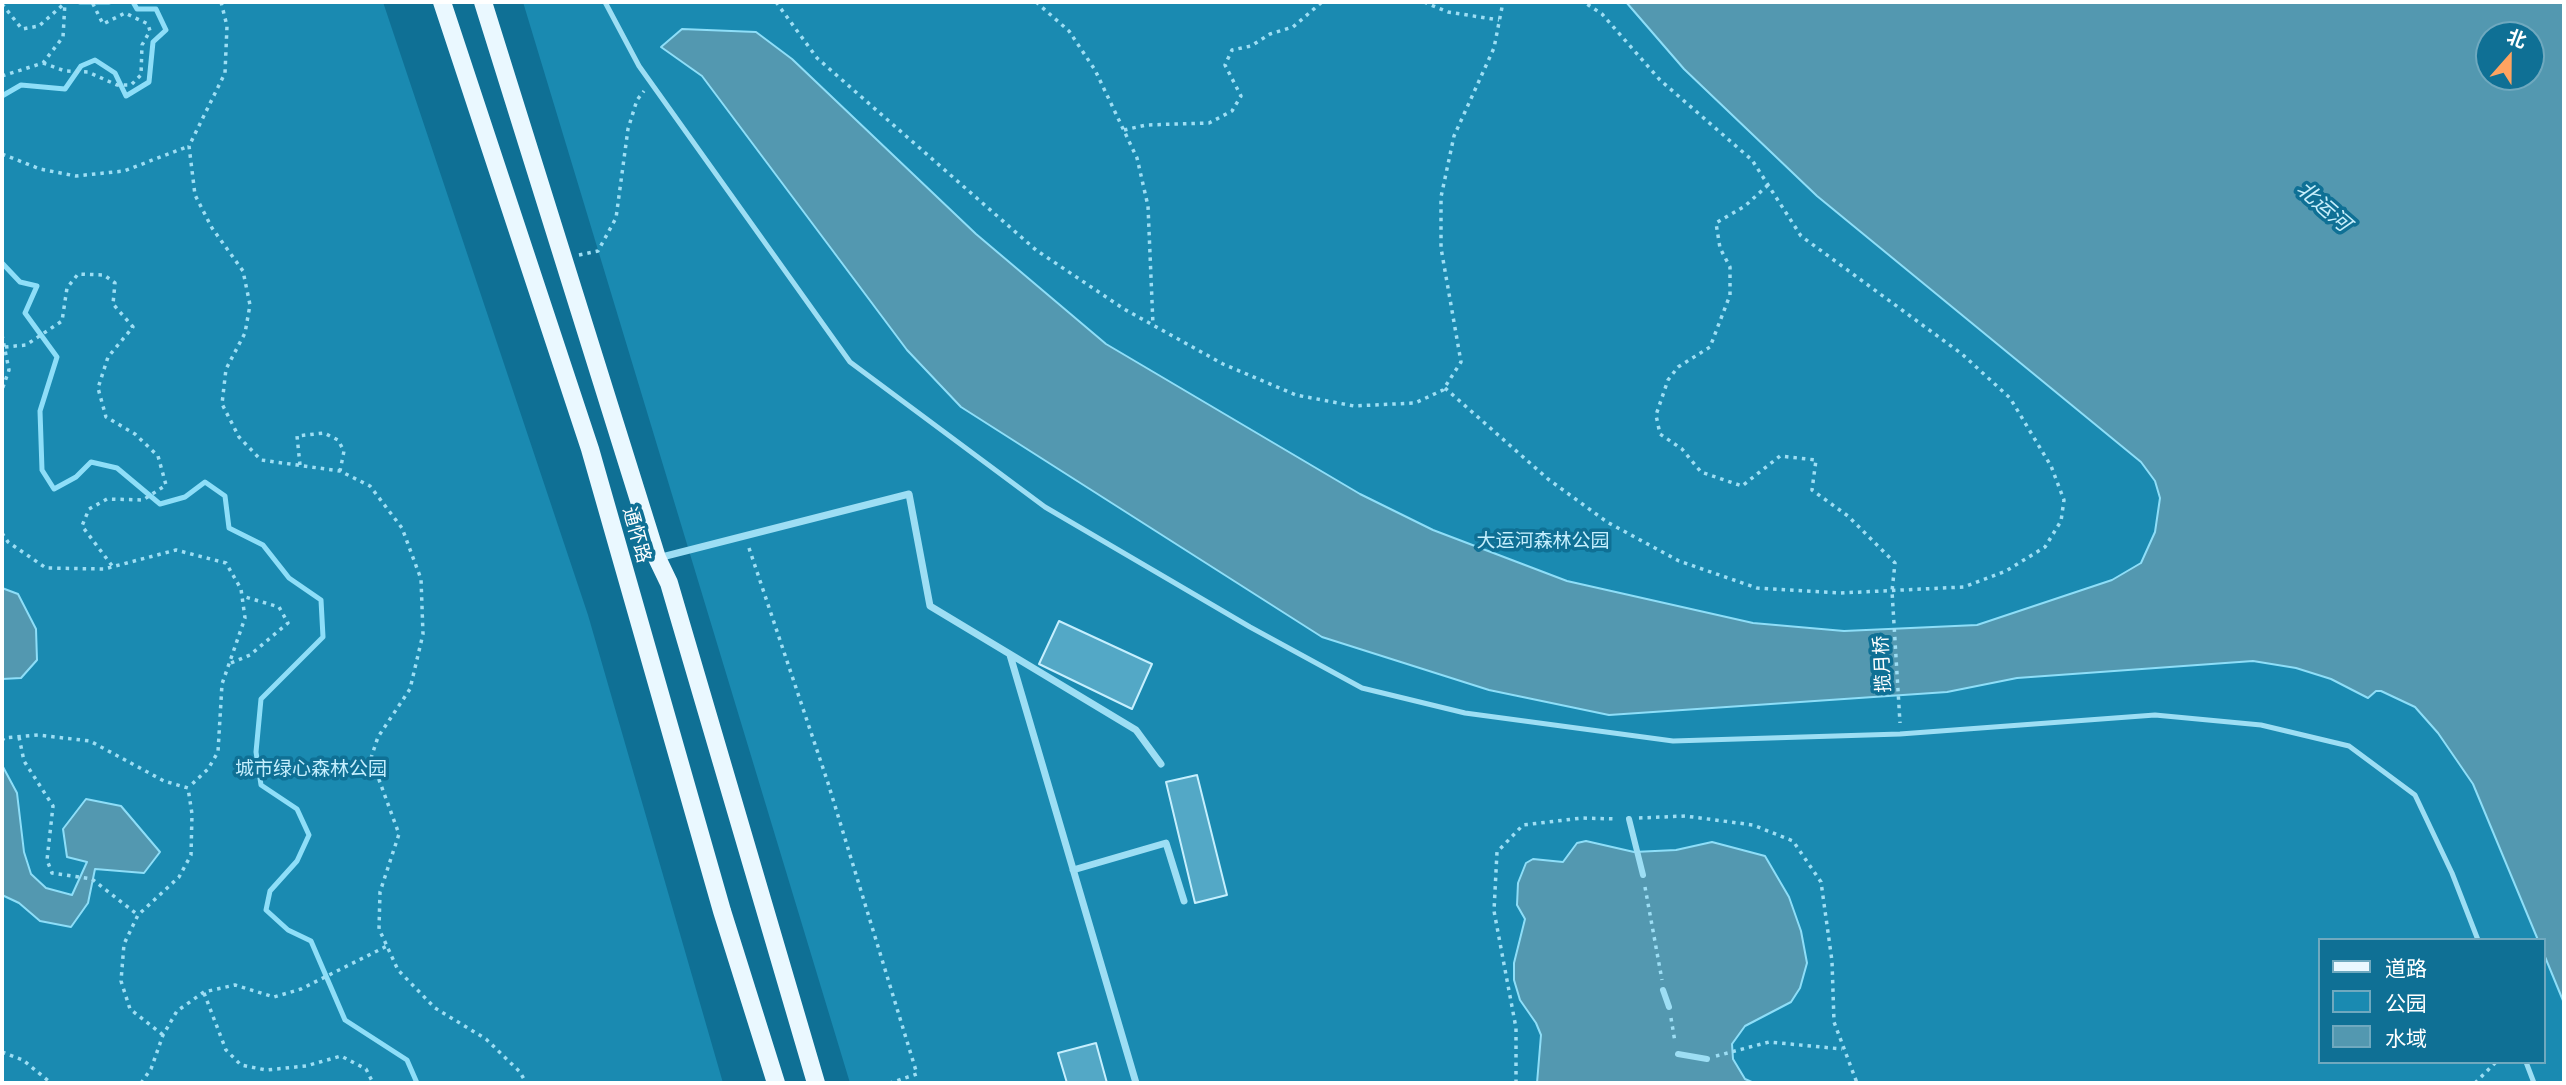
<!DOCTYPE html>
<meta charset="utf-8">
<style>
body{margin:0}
#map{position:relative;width:2566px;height:1085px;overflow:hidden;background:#0f7095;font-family:"PT Sans","Noto Sans SC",sans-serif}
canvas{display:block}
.frame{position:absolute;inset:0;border:4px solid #fff;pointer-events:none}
.legend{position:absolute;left:2318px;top:938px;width:228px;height:126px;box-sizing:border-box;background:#0f7095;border:2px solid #6fa9bf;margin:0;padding:9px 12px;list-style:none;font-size:21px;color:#fff}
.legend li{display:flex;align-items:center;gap:14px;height:35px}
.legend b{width:35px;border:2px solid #6fa9bf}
.north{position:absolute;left:2475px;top:21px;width:70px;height:70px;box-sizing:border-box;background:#0f7095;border:2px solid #6fa9bf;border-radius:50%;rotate:21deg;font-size:19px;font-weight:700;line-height:28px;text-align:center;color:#fff}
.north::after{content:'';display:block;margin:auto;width:24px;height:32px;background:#ffa360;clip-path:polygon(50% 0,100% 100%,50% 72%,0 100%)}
</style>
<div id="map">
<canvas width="2566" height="1085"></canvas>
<div class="frame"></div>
<ul class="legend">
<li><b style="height:9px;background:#eaf8ff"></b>道路</li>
<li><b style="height:19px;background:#1a8ab1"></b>公园</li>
<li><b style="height:19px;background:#5398b0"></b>水域</li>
</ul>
<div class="north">北</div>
</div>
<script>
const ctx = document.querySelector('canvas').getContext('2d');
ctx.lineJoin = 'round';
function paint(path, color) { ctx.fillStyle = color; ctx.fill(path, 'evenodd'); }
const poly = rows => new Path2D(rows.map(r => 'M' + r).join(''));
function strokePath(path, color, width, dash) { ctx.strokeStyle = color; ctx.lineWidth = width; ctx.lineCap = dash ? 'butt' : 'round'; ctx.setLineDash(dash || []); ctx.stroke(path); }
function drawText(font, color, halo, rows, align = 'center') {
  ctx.font = font + ' "PT Sans","Noto Sans SC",sans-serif'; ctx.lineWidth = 7; ctx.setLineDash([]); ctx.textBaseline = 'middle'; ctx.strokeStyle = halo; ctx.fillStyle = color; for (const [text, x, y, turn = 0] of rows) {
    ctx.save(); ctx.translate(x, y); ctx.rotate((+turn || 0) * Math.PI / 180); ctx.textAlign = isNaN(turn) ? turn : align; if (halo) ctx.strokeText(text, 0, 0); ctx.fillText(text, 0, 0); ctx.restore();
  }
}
const green = poly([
 [2,2,383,2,588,615,723,1083,2,1083],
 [523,2,2564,2,2564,1083,850,1083],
 [2489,35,2531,35,2531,77,2489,77],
 [2319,940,2543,940,2543,1062,2319,1062]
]);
const water = poly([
 [1626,2,2564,2,2564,1003,2543,952,2543,940,2538,940,2473,784,2438,733,2415,707,2381,691,2376,691,2368,698,2331,679,2296,668,2253,661,2017,678,1947,692,1609,715,1489,690,1322,637,961,407,907,350,702,76,661,47,682,29,756,32,792,59,976,234,1106,344,1360,494,1433,530,1567,581,1753,623,1844,631,1977,625,2112,580,2141,563,2155,532,2160,498,2155,481,2141,462,1817,196,1684,69,1626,2],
 [2531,35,2531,77,2489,77,2489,35,2531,35],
 [2,588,18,594,36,629,37,660,21,678,2,679,2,588],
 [2,765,17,793,24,852,31,874,46,888,72,895,87,862,67,857,63,829,86,799,121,806,160,852,144,873,95,869,88,903,71,927,40,921,19,903,2,895,2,765],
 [1586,841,1634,852,1676,850,1712,842,1765,856,1789,897,1801,931,1807,963,1800,988,1791,1002,1745,1026,1732,1044,1733,1059,1745,1079,1754,1083,1537,1083,1541,1035,1536,1023,1520,1000,1514,980,1514,963,1525,919,1517,905,1518,883,1526,863,1533,859,1563,862,1577,843,1586,841]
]);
const stream = poly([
 [80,2,109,2],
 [2,96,21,85,65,89,81,66,95,60,115,73,126,96,149,82,153,42,166,30,156,9,137,9,133,2],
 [2,263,20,282,37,286,25,313,57,357,40,411,42,470,54,489,76,477,91,462,117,468,160,504,185,497,205,482,225,496,229,528,263,545,289,578,321,600,323,637,261,699,256,752,261,785,297,809,309,835,297,861,270,891,266,910,288,930,311,941,345,1020,407,1060,417,1083]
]);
const building = poly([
 [1059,621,1152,664,1132,709,1039,664,1059,621],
 [1197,775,1227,895,1195,903,1166,782,1197,775],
 [1096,1043,1107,1083,1067,1083,1058,1053,1096,1043]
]);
const path = poly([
 [221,2,227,26,225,73,189,146,195,195,212,228,243,271,250,305,245,333,226,369,222,404,239,437,261,460,340,471,370,486,402,528,421,579,423,634,410,689,378,737,371,758,399,834,380,892,379,929,398,970,435,1008,486,1039,520,1072,526,1083],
 [776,2,817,58,1036,250,1124,309,1223,364,1296,395,1354,406,1415,403,1443,390,1461,362,1441,248,1441,197,1454,136,1494,48,1503,2],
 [1036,2,1069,31,1095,70,1137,158,1148,206,1153,325],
 [1424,2,1448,12,1499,20],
 [2,4,22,29,39,26,65,3],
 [43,63,65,71,88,72,117,85,131,85,141,75,142,45,150,31,148,24,125,13,103,24,92,2],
 [2,76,43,63,63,37,65,2],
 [1124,130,1146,125,1209,123,1232,111,1241,96,1225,65,1232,50,1251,46,1270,34,1293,27,1322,2],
 [2,154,40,169,76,176,124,171,189,146],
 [1768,185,1745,206,1716,223,1720,248,1730,267,1730,295,1710,347,1678,367,1668,380,1656,415,1660,434,1682,449,1701,472,1742,486,1780,456,1816,460,1812,490,1848,516,1895,563,1892,591,1900,723],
 [579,255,598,251,616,218,628,129,637,100,644,91],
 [2,335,9,370,2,390],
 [5,347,26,345,62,321,67,288,78,274,104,275,115,283,113,304,133,327,108,357,98,388,106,417,135,434,158,456,166,485,143,500,107,499,89,509,82,526,113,567],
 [1445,388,1548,479,1607,522,1679,561,1757,588,1840,593,1964,587,2006,571,2045,547,2061,521,2064,500,2051,466,2010,398,1962,354,1801,236,1752,160,1660,80,1602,14,1584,2],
 [300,465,297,436,324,433,338,440,344,451,340,471],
 [2,533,8,542,46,568,104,569,176,550,226,563,241,589,245,618,222,684,218,752,208,769,189,787],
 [749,548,828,783,917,1074,890,1083],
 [231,663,250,655,288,623,279,607,242,596],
 [19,737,24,761,53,806,47,860,52,873,92,879,138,915],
 [2,741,4,738,38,735,90,741,164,781,188,788,192,814,191,855,179,877,138,915,124,944,121,981,130,1009,163,1035],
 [1639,818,1685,816,1753,825,1793,841,1821,882,1832,961,1834,1022,1857,1083],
 [1645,887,1662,980],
 [204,993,226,1050,241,1065,266,1070,306,1066,341,1056,366,1069,373,1083],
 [1671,1018,1675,1042],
 [2,1052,23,1060,51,1083],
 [1716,1056,1769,1042,1842,1049],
 [141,1083,151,1069,163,1035,177,1011,204,992,235,985,274,997,301,989,387,946],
 [1516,1083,1516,1028,1494,911,1497,852,1523,825,1582,818,1617,819],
 [2475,1083,2496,1062]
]);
const service = poly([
 [605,2,639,66,850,362,1045,507,1250,627,1362,688,1465,713,1673,741,1900,734,2155,715,2261,725,2349,746,2415,795,2452,873,2478,940],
 [2526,1062,2534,1083]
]);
const pedestrian = poly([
 [1629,819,1643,875],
 [1663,990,1669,1007],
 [1678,1054,1707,1059]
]);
const minor = poly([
 [658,558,909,494,930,606,1136,730,1161,764],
 [1010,655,1136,1083],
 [1073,870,1166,843,1184,901]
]);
const primary = poly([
 [442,2,590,449,722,911,776,1083],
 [483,2,657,558,669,583,816,1083]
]);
const streetNames = [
 ["通怀路",636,535,74],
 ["揽月桥",1883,664,-93]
];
const parkNames = [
 ["大运河森林公园",1543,542],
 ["城市绿心森林公园",311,770]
];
const waterNames = [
 ["北运河",2323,207,41]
];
paint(green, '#1a8ab1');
paint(water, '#5398b0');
strokePath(water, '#8edef8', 2);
strokePath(stream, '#8edef8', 5);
paint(building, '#53a8c6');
strokePath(building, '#c5effe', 2);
strokePath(path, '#9ddef4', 3.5, [3.5, 5]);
strokePath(service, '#9ddef4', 5);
strokePath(pedestrian, '#9ddef4', 6);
strokePath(minor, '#9ddef4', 7);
strokePath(primary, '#eaf8ff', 18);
drawText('19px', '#fff', '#0f7095', streetNames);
drawText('19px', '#c5effe', '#0f7095', parkNames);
drawText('italic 21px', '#c7effc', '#0f7095', waterNames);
</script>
